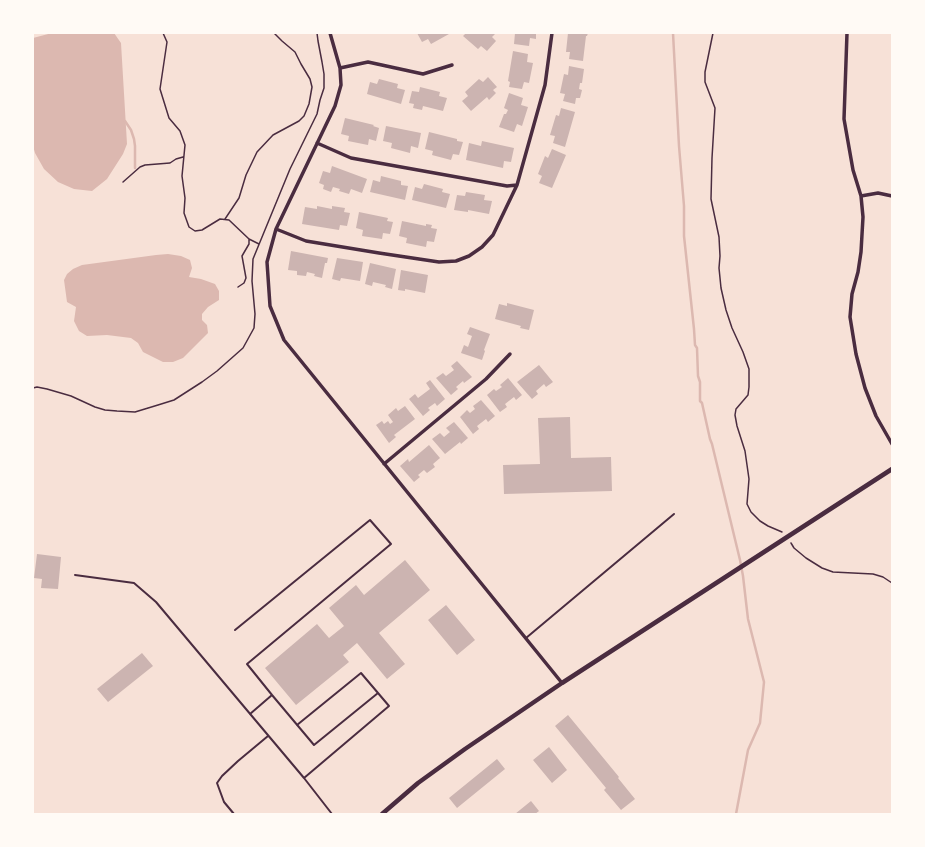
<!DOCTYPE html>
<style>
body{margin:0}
#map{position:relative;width:925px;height:847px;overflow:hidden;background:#f7e1d7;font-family:"Golos Text",sans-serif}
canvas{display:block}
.frame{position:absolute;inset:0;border:34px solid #fffaf5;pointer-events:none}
</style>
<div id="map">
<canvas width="925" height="847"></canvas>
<div class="frame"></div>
</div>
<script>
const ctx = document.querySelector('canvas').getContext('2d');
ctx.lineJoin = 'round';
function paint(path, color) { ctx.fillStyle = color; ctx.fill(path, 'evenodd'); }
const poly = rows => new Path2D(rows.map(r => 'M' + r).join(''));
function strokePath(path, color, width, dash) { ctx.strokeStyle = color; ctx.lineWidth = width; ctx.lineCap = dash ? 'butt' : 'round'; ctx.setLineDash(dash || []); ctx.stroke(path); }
const water = poly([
 [52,33,114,33,121,43,127,144,123,154,107,179,92,191,74,189,58,182,44,169,35,153,33,146,33,38],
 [168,254,181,256,190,260,192,268,189,277,201,279,215,284,219,291,219,300,208,307,202,314,202,320,207,325,208,333,183,358,173,362,163,362,143,352,138,343,131,338,107,335,87,336,79,331,74,321,76,307,67,302,64,280,67,274,73,269,82,265,156,255]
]);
const stream = poly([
 [673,33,679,146,684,206,684,236,694,329,695,345,697,348,698,376,700,382,700,401,702,403,710,439,712,444,740,560,743,576,748,619,764,682,760,723,748,750,736,814],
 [125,121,131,130,134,139,135,146,135,168]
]);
const building = poly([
 [417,33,448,33,449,34,431,44,428,39,422,42],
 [466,33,493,33,495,34,492,37,496,41,487,51,481,46,478,49,463,36],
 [515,33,536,33,536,39,530,38,529,46,514,44],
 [568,33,588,33,587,36,586,36,583,61,569,59,570,52,566,52],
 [513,51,528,54,527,62,533,63,529,83,524,82,522,89,509,87,510,82,508,81],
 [569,66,584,69,582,83,580,83,579,89,582,90,580,98,576,98,575,104,563,101,565,94,560,93,564,74,568,75],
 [488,77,497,87,493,90,496,93,489,100,487,97,471,111,462,101,468,96,465,92,479,79,483,82],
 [379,79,398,84,397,88,405,90,401,104,367,94,370,82,377,84],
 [420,87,440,92,439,96,447,98,443,111,423,106,422,110,413,108,414,104,409,103,412,91,419,92],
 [509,93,523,98,521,105,528,107,522,126,517,124,514,132,499,127,504,114,506,114,508,110,504,108],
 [561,108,575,112,565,147,553,143,555,136,550,135,556,115,559,116],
 [345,118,374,125,373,126,379,128,376,141,369,139,368,145,348,141,349,136,341,134],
 [386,126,421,133,418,148,411,146,410,153,391,148,392,143,383,141],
 [429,132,457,139,457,141,463,142,459,155,453,154,451,160,432,155,433,151,425,149],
 [482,141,514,148,511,162,504,161,503,168,466,160,469,143,481,146],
 [552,149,566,155,552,188,539,183,542,176,538,174,545,156,548,158],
 [332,166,367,179,362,193,351,189,349,194,339,191,340,189,333,187,331,192,323,189,324,185,319,183,323,171,330,173],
 [381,176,401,181,401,185,408,186,405,200,370,192,373,180,380,182],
 [424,184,443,189,442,192,450,194,446,208,412,200,415,187,422,189],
 [466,192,485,195,484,200,492,201,489,214,468,210,468,212,454,210,457,195,465,196],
 [317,206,332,209,332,206,345,208,344,212,350,213,347,226,340,225,339,230,302,224,305,207,317,209],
 [359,212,388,218,387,221,393,222,390,234,383,233,382,239,362,236,363,230,356,228],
 [402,221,426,226,426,224,432,225,431,228,437,229,434,242,427,241,426,247,406,243,407,238,399,236],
 [291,251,328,258,327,263,325,263,322,278,314,276,315,274,307,272,306,276,297,275,297,271,288,270],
 [337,258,363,262,360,281,341,278,340,281,332,279],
 [370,263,396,269,392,289,385,287,386,285,373,282,372,286,365,284],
 [401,270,428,275,425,293,405,289,405,291,398,290],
 [507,303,534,310,529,330,520,328,521,326,495,319,499,304,507,306],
 [470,327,490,334,484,350,485,351,482,360,461,353,464,345,468,347,472,336,467,334],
 [457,361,472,377,464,383,463,381,456,387,458,389,451,395,436,378,443,373,446,376,454,370,451,366],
 [539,365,553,382,546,387,544,384,536,391,538,394,532,399,517,382],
 [508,378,522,395,516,400,514,397,505,404,507,407,500,412,487,395,494,389,496,391,502,387,500,385],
 [430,380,445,399,437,406,435,403,428,408,430,410,423,416,409,399,415,394,418,398,430,389,426,383],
 [481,400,495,416,488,422,486,419,477,426,479,429,473,434,460,417,467,410,470,413,475,409,473,406],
 [405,406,415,419,394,435,396,437,389,443,376,425,382,421,384,424,388,421,390,424,393,422,388,415,396,408,398,411],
 [570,417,571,458,611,457,612,491,504,494,503,465,540,464,538,418],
 [454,422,468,438,461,444,460,442,445,454,432,439,440,433,444,437,450,432,446,428],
 [429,445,440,458,433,464,435,467,427,473,424,470,418,475,420,477,414,482,400,466,408,459,409,462],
 [37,554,61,557,58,589,41,588,42,579,34,578],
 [405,560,430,590,379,633,405,664,387,679,357,643,343,655,349,662,296,705,265,668,317,624,329,638,344,626,329,608,356,585,364,595],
 [446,605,475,640,457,655,428,620],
 [142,653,153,666,108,702,97,689],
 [568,715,619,777,618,778,635,799,621,810,604,790,606,788,555,726],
 [549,747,567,770,552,783,533,760],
 [497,759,505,769,457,808,449,798],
 [531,801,539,811,535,814,515,814]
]);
const path = poly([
 [163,33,167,42,160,89,169,118,180,131,185,145,182,176,185,198,184,213,189,227,195,231,202,230,220,219,229,220,249,239,249,244,242,256,246,278,244,283,238,287],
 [713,33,705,72,705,82,715,108,712,158,711,199,719,237,720,256,719,268,721,288,726,310,732,328,743,352,749,369,749,387,748,395,736,409,735,415,737,426,745,451,749,479,747,504,751,512,760,521,768,526,782,532],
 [123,182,140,167,145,165,170,163,176,159,183,157],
 [225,219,239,198,246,175,257,152,273,135,299,121,304,116,309,104,312,87,310,79,301,64,295,52,282,41,274,33],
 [249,239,259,244],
 [33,388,37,387,47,389,71,396,95,407,105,410,117,411,135,412,158,405,174,400,202,382,217,371,243,348,254,328,255,314,252,281,253,259,290,169,317,114,320,100,324,88,324,74,322,62,318,41,317,33],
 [791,543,794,548,806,558,822,568,833,572,873,574,883,577,892,583],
 [892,671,892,683]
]);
const service = poly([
 [75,575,134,583,156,602,304,778,332,814],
 [235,630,370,520,391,544,247,664,272,695],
 [526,638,674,514],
 [250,714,272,695,314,745,378,693,389,706,304,778],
 [297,725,361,673,378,693],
 [234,814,224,802,217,783,222,776,238,761,268,736]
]);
const minor = poly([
 [330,33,340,68,341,85,335,106,276,229,267,262,270,306,284,340,562,683],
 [847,33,844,119,853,170,861,196,863,217,861,252,858,272,852,294,850,317,856,354,865,388,876,416,892,444],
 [340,68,368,62,423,74,452,65],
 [317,143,351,158,507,186,517,185],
 [861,196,878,193,892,196],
 [276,229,306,241,379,253,439,262,456,261,469,256,482,247,493,235,517,185,545,85,552,33],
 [384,464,486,379,510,354]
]);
const tertiary = poly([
 [382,814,418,783,465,749,562,683,892,469]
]);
paint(water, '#dcb8b0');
strokePath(stream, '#dcb8b0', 2.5);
paint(building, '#ccb4b1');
strokePath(path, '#4a2c40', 1.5);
strokePath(service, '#4a2c40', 2);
strokePath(minor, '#4a2c40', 3.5);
strokePath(tertiary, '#4a2c40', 4.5);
</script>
